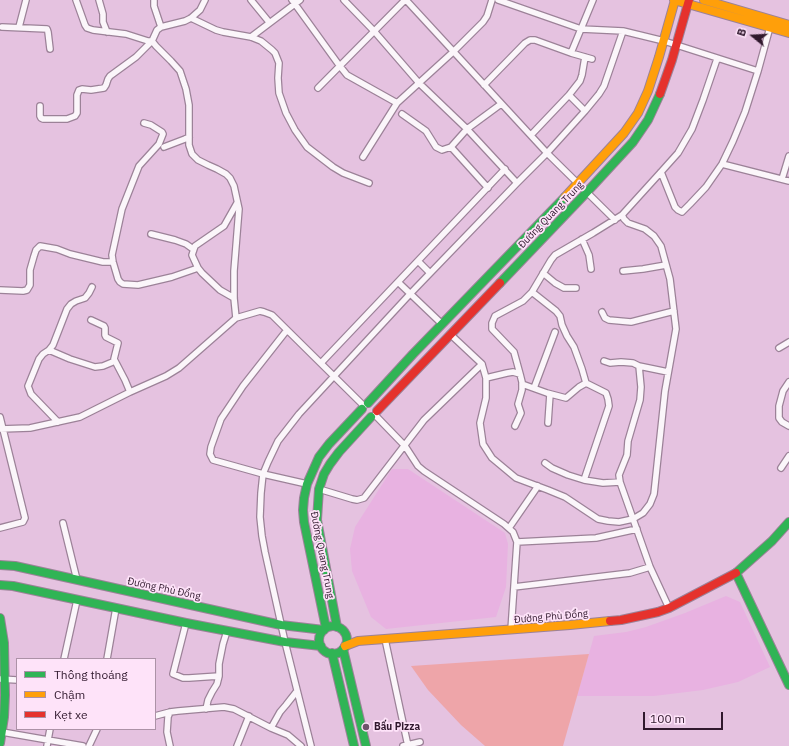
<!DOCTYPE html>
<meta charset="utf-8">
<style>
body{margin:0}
#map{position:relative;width:789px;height:746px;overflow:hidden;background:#e5c2e0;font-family:"IBM Plex Sans",sans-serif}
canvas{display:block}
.legend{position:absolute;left:16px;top:658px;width:140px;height:72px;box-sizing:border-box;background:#fee3f9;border:1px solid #ac92a7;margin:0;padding:5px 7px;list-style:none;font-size:12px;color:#30182d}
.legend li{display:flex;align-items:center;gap:8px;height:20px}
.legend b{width:20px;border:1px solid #ac92a7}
.north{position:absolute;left:733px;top:16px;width:40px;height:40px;-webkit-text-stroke:3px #fee3f9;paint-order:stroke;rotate:288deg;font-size:11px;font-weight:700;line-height:16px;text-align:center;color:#30182d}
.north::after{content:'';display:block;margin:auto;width:14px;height:18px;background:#30182d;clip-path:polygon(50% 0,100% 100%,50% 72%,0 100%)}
.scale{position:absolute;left:643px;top:712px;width:80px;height:18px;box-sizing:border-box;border:2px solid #30182d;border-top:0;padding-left:5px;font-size:12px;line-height:14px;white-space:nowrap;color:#30182d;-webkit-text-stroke:3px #fee3f9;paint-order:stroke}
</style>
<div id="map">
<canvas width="789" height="746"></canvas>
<ul class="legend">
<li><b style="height:5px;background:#30b455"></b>Thông thoáng</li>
<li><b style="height:5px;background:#ff9f0a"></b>Chậm</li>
<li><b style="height:5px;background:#e5322d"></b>Kẹt xe</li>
</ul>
<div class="north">B</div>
<div class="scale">100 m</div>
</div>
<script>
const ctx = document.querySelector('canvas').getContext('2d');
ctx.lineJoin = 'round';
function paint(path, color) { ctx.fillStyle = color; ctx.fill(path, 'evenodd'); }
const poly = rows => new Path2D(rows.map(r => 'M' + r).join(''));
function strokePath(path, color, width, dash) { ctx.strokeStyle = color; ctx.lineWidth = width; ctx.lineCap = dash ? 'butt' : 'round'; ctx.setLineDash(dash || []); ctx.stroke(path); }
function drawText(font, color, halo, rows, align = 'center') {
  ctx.font = font + ' "IBM Plex Sans",sans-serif'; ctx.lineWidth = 3.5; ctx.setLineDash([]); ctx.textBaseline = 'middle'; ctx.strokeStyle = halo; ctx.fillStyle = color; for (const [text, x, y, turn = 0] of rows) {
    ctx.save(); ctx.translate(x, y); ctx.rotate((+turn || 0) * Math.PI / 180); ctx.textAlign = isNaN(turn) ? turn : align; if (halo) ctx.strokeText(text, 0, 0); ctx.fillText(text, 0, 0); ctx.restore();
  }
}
const built = poly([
 [392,469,408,469,505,533,508,544,506,587,496,617,386,629,371,617,352,571,350,549,355,527],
 [726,596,740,602,770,667,738,682,703,690,654,696,577,696,594,636,626,632,646,627,685,613]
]);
const green = poly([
 [589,654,563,746,485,746,461,725,428,690,411,666]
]);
const street = poly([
 [76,0,85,25,87,28,93,30,126,34,148,41,152,41,157,30,161,27,185,21,191,18,200,10,205,0],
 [99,0,103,14,103,22,107,32],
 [154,0,154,6,161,27],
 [251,0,269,22],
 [292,0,339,65,347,75,397,103],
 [344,0,374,31,419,83,467,129,517,183],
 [406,0,547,153,615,220],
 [498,0,581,29,623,31,664,41,758,71],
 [191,18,216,30,223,32,251,37,261,41,272,50,275,53,279,63,278,78,279,93,286,113,295,130,307,147,333,167,343,173,369,183],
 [2,27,47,29,48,32,50,49],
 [19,27,26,0],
 [251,37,300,0],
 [571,53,593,0],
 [484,85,525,43,530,40,535,40,571,53,592,59],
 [318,88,405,0],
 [569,95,585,111],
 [40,106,40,116,41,118,43,119,67,119,75,116,77,113,77,95,79,90,82,89,91,90,104,88,106,85,108,79,110,76,136,57,152,41,156,46,171,61,180,71,186,89,189,105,189,145,192,154,198,160,208,165,217,169,226,174,230,178,234,186,239,209,234,271,234,298,236,318],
 [402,114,426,131,436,147,442,150,451,147,467,129,501,104],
 [144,123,151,125,162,132,163,134,159,144,139,166,122,209,112,255,113,262,118,279,120,282,123,284,138,285,172,277,198,268],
 [531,135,569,95,580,81,582,75,585,57],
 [164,147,185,139,189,137],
 [451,147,488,188],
 [363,157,397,103,453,52,483,22,487,16,492,0],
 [722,164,789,181],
 [661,172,675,207,678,210,682,212,690,204,706,187,722,164,733,141,745,112,758,71,770,27],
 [782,179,789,156],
 [151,234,175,240,186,244,193,249],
 [582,239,589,255,591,269],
 [418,261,430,273],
 [623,271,643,269,666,265],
 [543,273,555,283,564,288,576,288],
 [398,282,442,324],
 [0,290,23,291,27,290,30,285,30,270,34,256,36,250,40,246,57,249,70,254,103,262,113,262],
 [532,292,556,311,560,316,562,325,567,336,574,347,582,369,586,383],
 [234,298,220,290,202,273,198,268,192,255,195,246,224,226,237,203],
 [602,312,605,318,609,320,631,322,674,311],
 [91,320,104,326,105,328,105,335,106,337,118,343,114,359,125,380,130,392],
 [287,330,243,386,221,419,211,447,210,454,213,460,263,474,307,484],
 [779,348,789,342],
 [49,350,70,359,95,367,103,366,115,361],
 [604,361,610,363,621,362,633,363,639,366,668,372],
 [321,363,505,169],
 [482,364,486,378,486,398,480,423,483,444,492,458,516,478,548,490,565,497,598,519,608,521,619,522,633,519,643,513,650,504,654,494,665,391,676,329,670,279,661,246,654,236,645,229,628,223,624,219,622,215],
 [639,366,641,387,640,400,628,441,627,455,619,475,620,482,650,567,669,608],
 [520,374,514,352,492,329,492,323,495,316,523,301,532,292,551,260,555,255,593,233,622,215,661,172,678,153,692,129,703,100,717,59],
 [486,378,507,373,513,372,520,374,522,382,522,390,518,404,521,413,515,426],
 [789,382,783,391,779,406,779,418,782,422,789,426],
 [522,384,547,393,566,398,579,387,586,383,606,393,608,399,609,406,584,480],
 [534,388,555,332],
 [375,415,405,446,418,466,424,471,504,524,513,532,517,542,511,630],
 [0,417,25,518,23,522,0,528],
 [58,422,31,394,28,386,39,359,43,354,49,350,53,345,67,309,71,304,76,301,85,298,89,293,92,287],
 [548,423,550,394],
 [0,429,30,428,80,417,130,392,166,376,179,368,236,318,260,311,264,312,272,315,364,406],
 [545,463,552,468,568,475,584,480,603,483,620,482],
 [781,468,789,456],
 [319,489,352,499,357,500,364,498,424,420,482,364,450,334],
 [63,523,77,580],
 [509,528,538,486],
 [517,542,596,538,637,529],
 [514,587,630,573,650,567],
 [186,623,173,674,183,678,189,678,219,676],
 [385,639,408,746],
 [64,659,77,600],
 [107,659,116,608],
 [0,679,17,680],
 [206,709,208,700,212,692,217,684,219,676,219,664,223,644,227,631],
 [170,712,168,717,167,732,170,746],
 [155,716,170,712,178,711,224,707,234,709,271,728,288,735,301,746],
 [271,728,280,712,286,705,297,691],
 [50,729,48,740,83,746],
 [2,732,48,740,47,746],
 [89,746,97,729],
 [237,746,249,716],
 [311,746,285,642,265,552,262,536,260,517,261,493,263,474,268,462,278,441,299,414,410,294,517,183,547,153,585,111,599,94,604,86,623,31],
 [403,746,420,742]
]);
const fast = poly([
 [500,283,587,192,633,142,648,120,660,94],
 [368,403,413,354,565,197],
 [789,522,772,541,736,573,789,685],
 [0,565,15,566,281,625,324,630],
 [0,585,13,586,186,623,285,642,321,646],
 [0,618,4,643,5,695,4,717,0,743],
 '319 640a14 14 0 1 1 28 0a14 14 0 1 1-28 0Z',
 [337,627,317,520,319,489,324,474,330,464,339,452,371,417],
 [326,628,304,522,303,510,304,498,307,484,319,457,329,444,362,409],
 [343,649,366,746],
 [332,653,354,746]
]);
const slow = poly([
 [674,0,789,33],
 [704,0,789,25],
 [565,197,624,133,638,113,648,91,659,57,675,0],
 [345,646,358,641,570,625,610,621]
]);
const jam = poly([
 [660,94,672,60,689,0],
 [377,411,500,283],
 [610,621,621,620,658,612,669,608,736,573]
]);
const markers = [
 [366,727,4,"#6f546c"]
];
const streetNames = [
 ["Đường Quang Trung",551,215,-46],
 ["Đường Quang Trung",322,555,79],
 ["Đường Phù Đổng",164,589,12],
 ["Đường Phù Đổng",551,617,-5]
];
const poiNames = [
 ["Bấu Pizza",374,727]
];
paint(built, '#e8b2e1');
paint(green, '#eea5a9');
strokePath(street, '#9c8298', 8);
strokePath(fast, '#9c8298', 10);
strokePath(slow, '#9c8298', 10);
strokePath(jam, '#9c8298', 10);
strokePath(street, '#fbf6fa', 5.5);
strokePath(fast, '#30b455', 8);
strokePath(slow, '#ff9f0a', 8);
strokePath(jam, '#e5322d', 8);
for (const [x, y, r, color] of markers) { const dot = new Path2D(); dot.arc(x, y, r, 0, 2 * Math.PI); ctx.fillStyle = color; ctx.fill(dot); strokePath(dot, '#fee3f9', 1.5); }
drawText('10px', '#30182d', '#fee3f9', streetNames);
drawText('bold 10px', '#30182d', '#fee3f9', poiNames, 'left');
</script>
